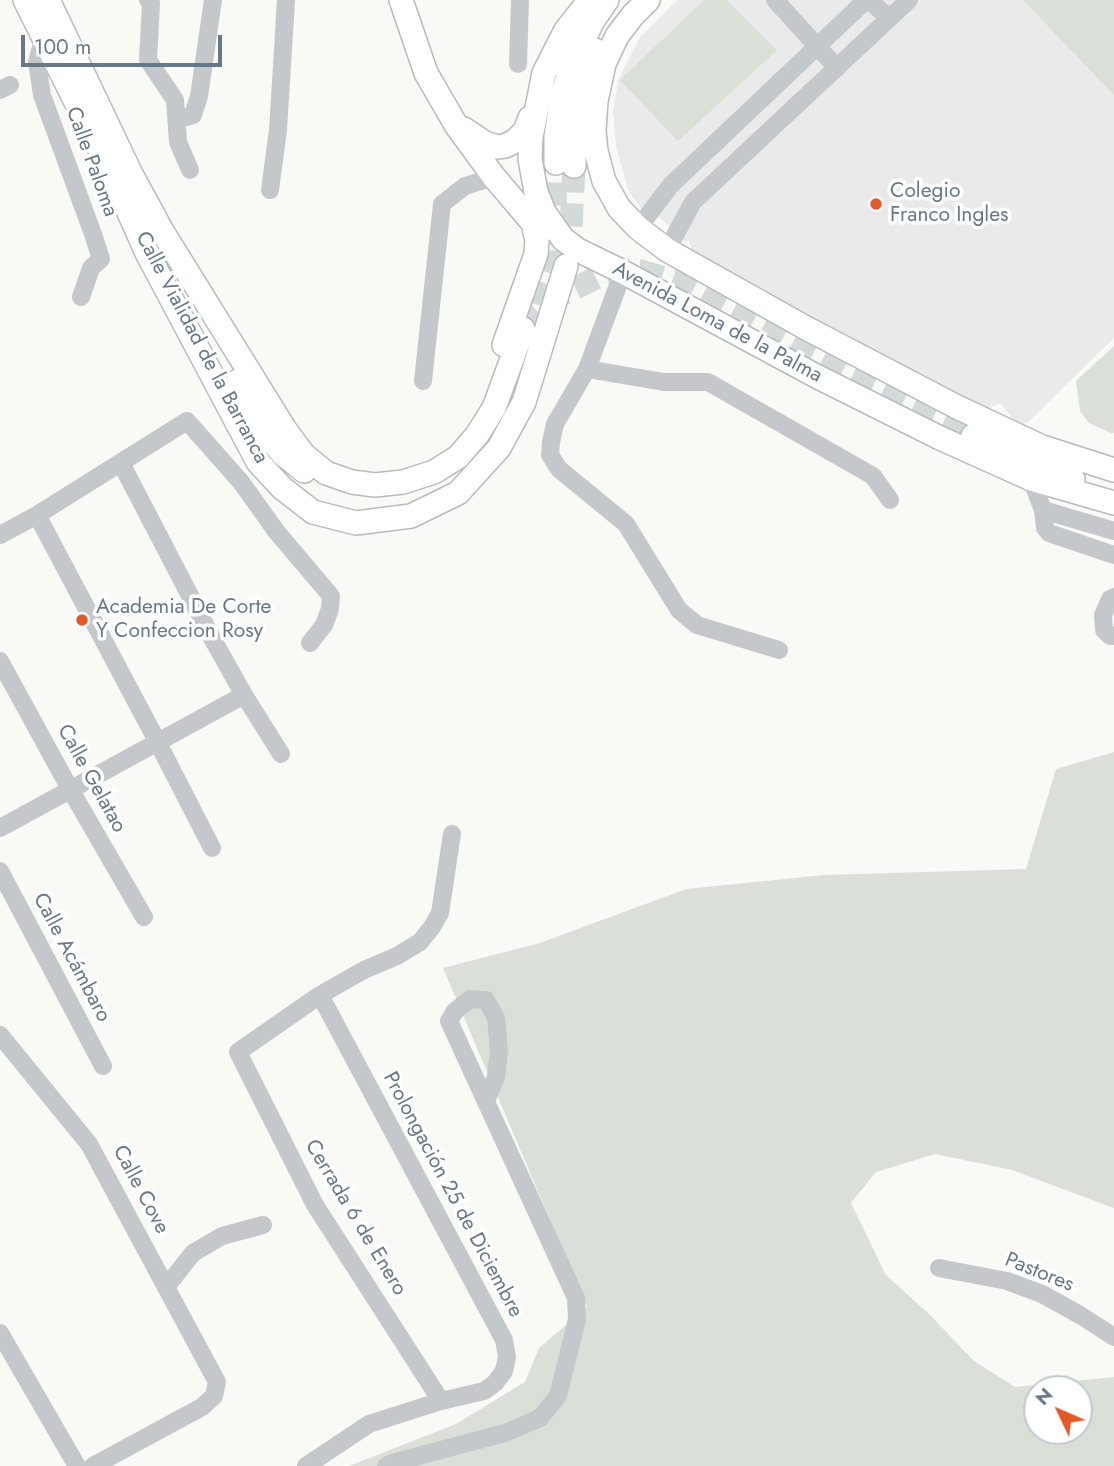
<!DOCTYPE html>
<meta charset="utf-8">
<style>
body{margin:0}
#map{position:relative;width:1114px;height:1466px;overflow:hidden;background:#f9f9f6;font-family:Jost,sans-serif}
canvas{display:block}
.north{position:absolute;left:1023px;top:1375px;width:70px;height:70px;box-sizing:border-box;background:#fff;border:2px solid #c2c9cf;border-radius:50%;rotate:314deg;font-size:19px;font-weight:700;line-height:28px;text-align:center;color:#677887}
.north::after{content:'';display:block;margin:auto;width:24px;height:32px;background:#e4592a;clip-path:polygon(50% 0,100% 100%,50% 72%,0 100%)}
.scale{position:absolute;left:21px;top:35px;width:201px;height:32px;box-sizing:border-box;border:4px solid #677887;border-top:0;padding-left:9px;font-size:21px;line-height:24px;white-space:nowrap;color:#677887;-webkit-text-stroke:5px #fff;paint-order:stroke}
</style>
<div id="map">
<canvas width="1114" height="1466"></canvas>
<div class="north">N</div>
<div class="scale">100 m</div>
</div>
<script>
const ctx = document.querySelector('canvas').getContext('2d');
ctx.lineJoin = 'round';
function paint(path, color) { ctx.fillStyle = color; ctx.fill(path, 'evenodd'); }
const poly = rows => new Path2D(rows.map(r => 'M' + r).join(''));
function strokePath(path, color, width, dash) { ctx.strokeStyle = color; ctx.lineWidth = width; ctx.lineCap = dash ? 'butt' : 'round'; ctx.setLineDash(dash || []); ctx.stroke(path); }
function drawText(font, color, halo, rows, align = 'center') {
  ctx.font = font + ' Jost,sans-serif'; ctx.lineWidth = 7; ctx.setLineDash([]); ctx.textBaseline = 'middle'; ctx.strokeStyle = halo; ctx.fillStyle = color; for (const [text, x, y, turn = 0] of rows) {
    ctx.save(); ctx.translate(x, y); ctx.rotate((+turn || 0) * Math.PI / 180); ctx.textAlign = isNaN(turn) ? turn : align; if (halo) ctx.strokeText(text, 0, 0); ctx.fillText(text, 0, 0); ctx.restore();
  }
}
const built = poly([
 [678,0,1114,0,1114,338,1028,422,1018,425,1000,403,985,410,850,342,693,255,690,242,668,235,670,227,660,218,650,221,628,190,616,145,613,111,619,78,640,37]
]);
const green = poly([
 [704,0,727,0,777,50,678,141,620,80],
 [1023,0,1114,0,1114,95],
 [1114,346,1114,433,1111,433,1089,423,1080,411,1076,381],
 [1114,752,1114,1208,1012,1170,935,1154,876,1172,851,1203,886,1275,929,1314,974,1361,1015,1387,1114,1377,1114,1466,349,1466,456,1424,525,1382,539,1348,587,1307,443,968,540,943,686,889,825,875,1026,869,1056,769],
 [1037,1389,1079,1389,1079,1431,1037,1431]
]);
const majorTunnel = poly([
 [567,260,570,248,574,166],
 [538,305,554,253,556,163],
 [523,329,534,313,547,302,598,277,622,270,641,271,687,285,847,370,964,427,992,438]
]);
const minor = poly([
 [148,0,151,3,148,60,175,100,178,142,190,170],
 [775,0,837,68],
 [44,37,37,62,42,95,93,234,101,259,91,268,81,297],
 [518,64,520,0],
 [0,90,10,85],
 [177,120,193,115,199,96,213,0],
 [270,190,278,130,286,0],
 [638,228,671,185,864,2,870,1,889,18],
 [667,250,693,202,909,0],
 [623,272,587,369,555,424,551,442,550,455,559,469,626,524,679,610,697,625,779,650],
 [587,369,664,382,708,382,873,476,890,500],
 [423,381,442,204,465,186,494,177],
 [121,463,212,638,244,695,281,754],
 [1031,479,1043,510,1045,528,1049,533,1114,555],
 [1043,510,1114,531],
 [37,515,157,741,212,848],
 [0,535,37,515,187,421,241,482,276,531,331,596,330,609,324,625,310,643],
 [1114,597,1110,599,1103,615,1104,630,1110,636,1114,636],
 [0,661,70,789,144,917],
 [0,828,244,695],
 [0,871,103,1066],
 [0,1035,89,1144,217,1382,214,1396,202,1407,93,1466],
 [939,1268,1007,1281,1042,1294,1080,1315,1114,1337],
 [166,1287,193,1253,222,1236,263,1225],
 [0,1333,77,1466],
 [441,1401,315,1205,238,1052,320,995,364,970,397,956,420,942,432,927,440,913,452,834],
 [306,1466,369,1424,441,1401,484,1391,495,1383,504,1371,507,1357,504,1340,320,995],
 [386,1466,392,1463,505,1433,540,1418,558,1396,577,1319,576,1298,449,1021,455,1011,470,999,486,1000,496,1018,499,1051,496,1077,486,1101]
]);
const major = poly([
 [25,0,110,170,147,253,258,462,282,488,313,512,356,523,411,516,458,493,499,448,524,402,566,266],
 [48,0,131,174,162,231,286,431,304,455,326,473,352,482,375,485,403,482,434,472,458,457,477,435,494,408,523,329],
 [401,0,426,73,456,125,494,177,533,223,544,229],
 [590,0,566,30,544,73,531,137,530,159,536,192,544,212,563,239,578,250,623,272,816,376,940,438,1031,479,1114,503],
 [648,0,633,15,617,36,604,64,596,101,594,130,596,151,604,181,619,208,638,228,667,250,806,328,957,407,1042,447,1114,470],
 [464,129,485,143,497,147,505,146,515,141,525,131,530,118],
 [556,163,556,136,562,98,569,72,592,22,607,0],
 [574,166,574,136,579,102,595,50],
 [504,345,536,254,537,241,533,223],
 [238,381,265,433,283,454,304,471],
 [973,436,1073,479]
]);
const markers = [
 [876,204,7,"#e4592a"],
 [82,620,7,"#e4592a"]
];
const streetNames = [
 ["Calle Paloma",91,162,70],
 ["Avenida Loma de la Palma",717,323,28],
 ["Calle Vialidad de la Barranca",201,348,62],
 ["Calle Gelatao",91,779,61],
 ["Calle Acámbaro",71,958,62],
 ["Calle Cove",140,1190,62],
 ["Prolongación 25 de Diciembre",452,1195,62],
 ["Cerrada 6 de Enero",355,1218,59],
 ["Pastores",1039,1273,22]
];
const poiNames = [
 ["Colegio",890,192],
 ["Franco Ingles",890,216],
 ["Academia De Corte",96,608],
 ["Y Confeccion Rosy",96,632]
];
paint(built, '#e9eae9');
paint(green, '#dae0d7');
strokePath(majorTunnel, '#d4d9da', 23, [23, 11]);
strokePath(major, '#b7bbbf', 26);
strokePath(minor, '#c4c8cb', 18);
strokePath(major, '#fff', 23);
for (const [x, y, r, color] of markers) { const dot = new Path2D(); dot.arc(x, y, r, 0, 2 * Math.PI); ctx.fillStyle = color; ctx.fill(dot); strokePath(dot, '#fff', 2.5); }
drawText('21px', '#677887', '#fff', streetNames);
drawText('21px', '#677887', '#fff', poiNames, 'left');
</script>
